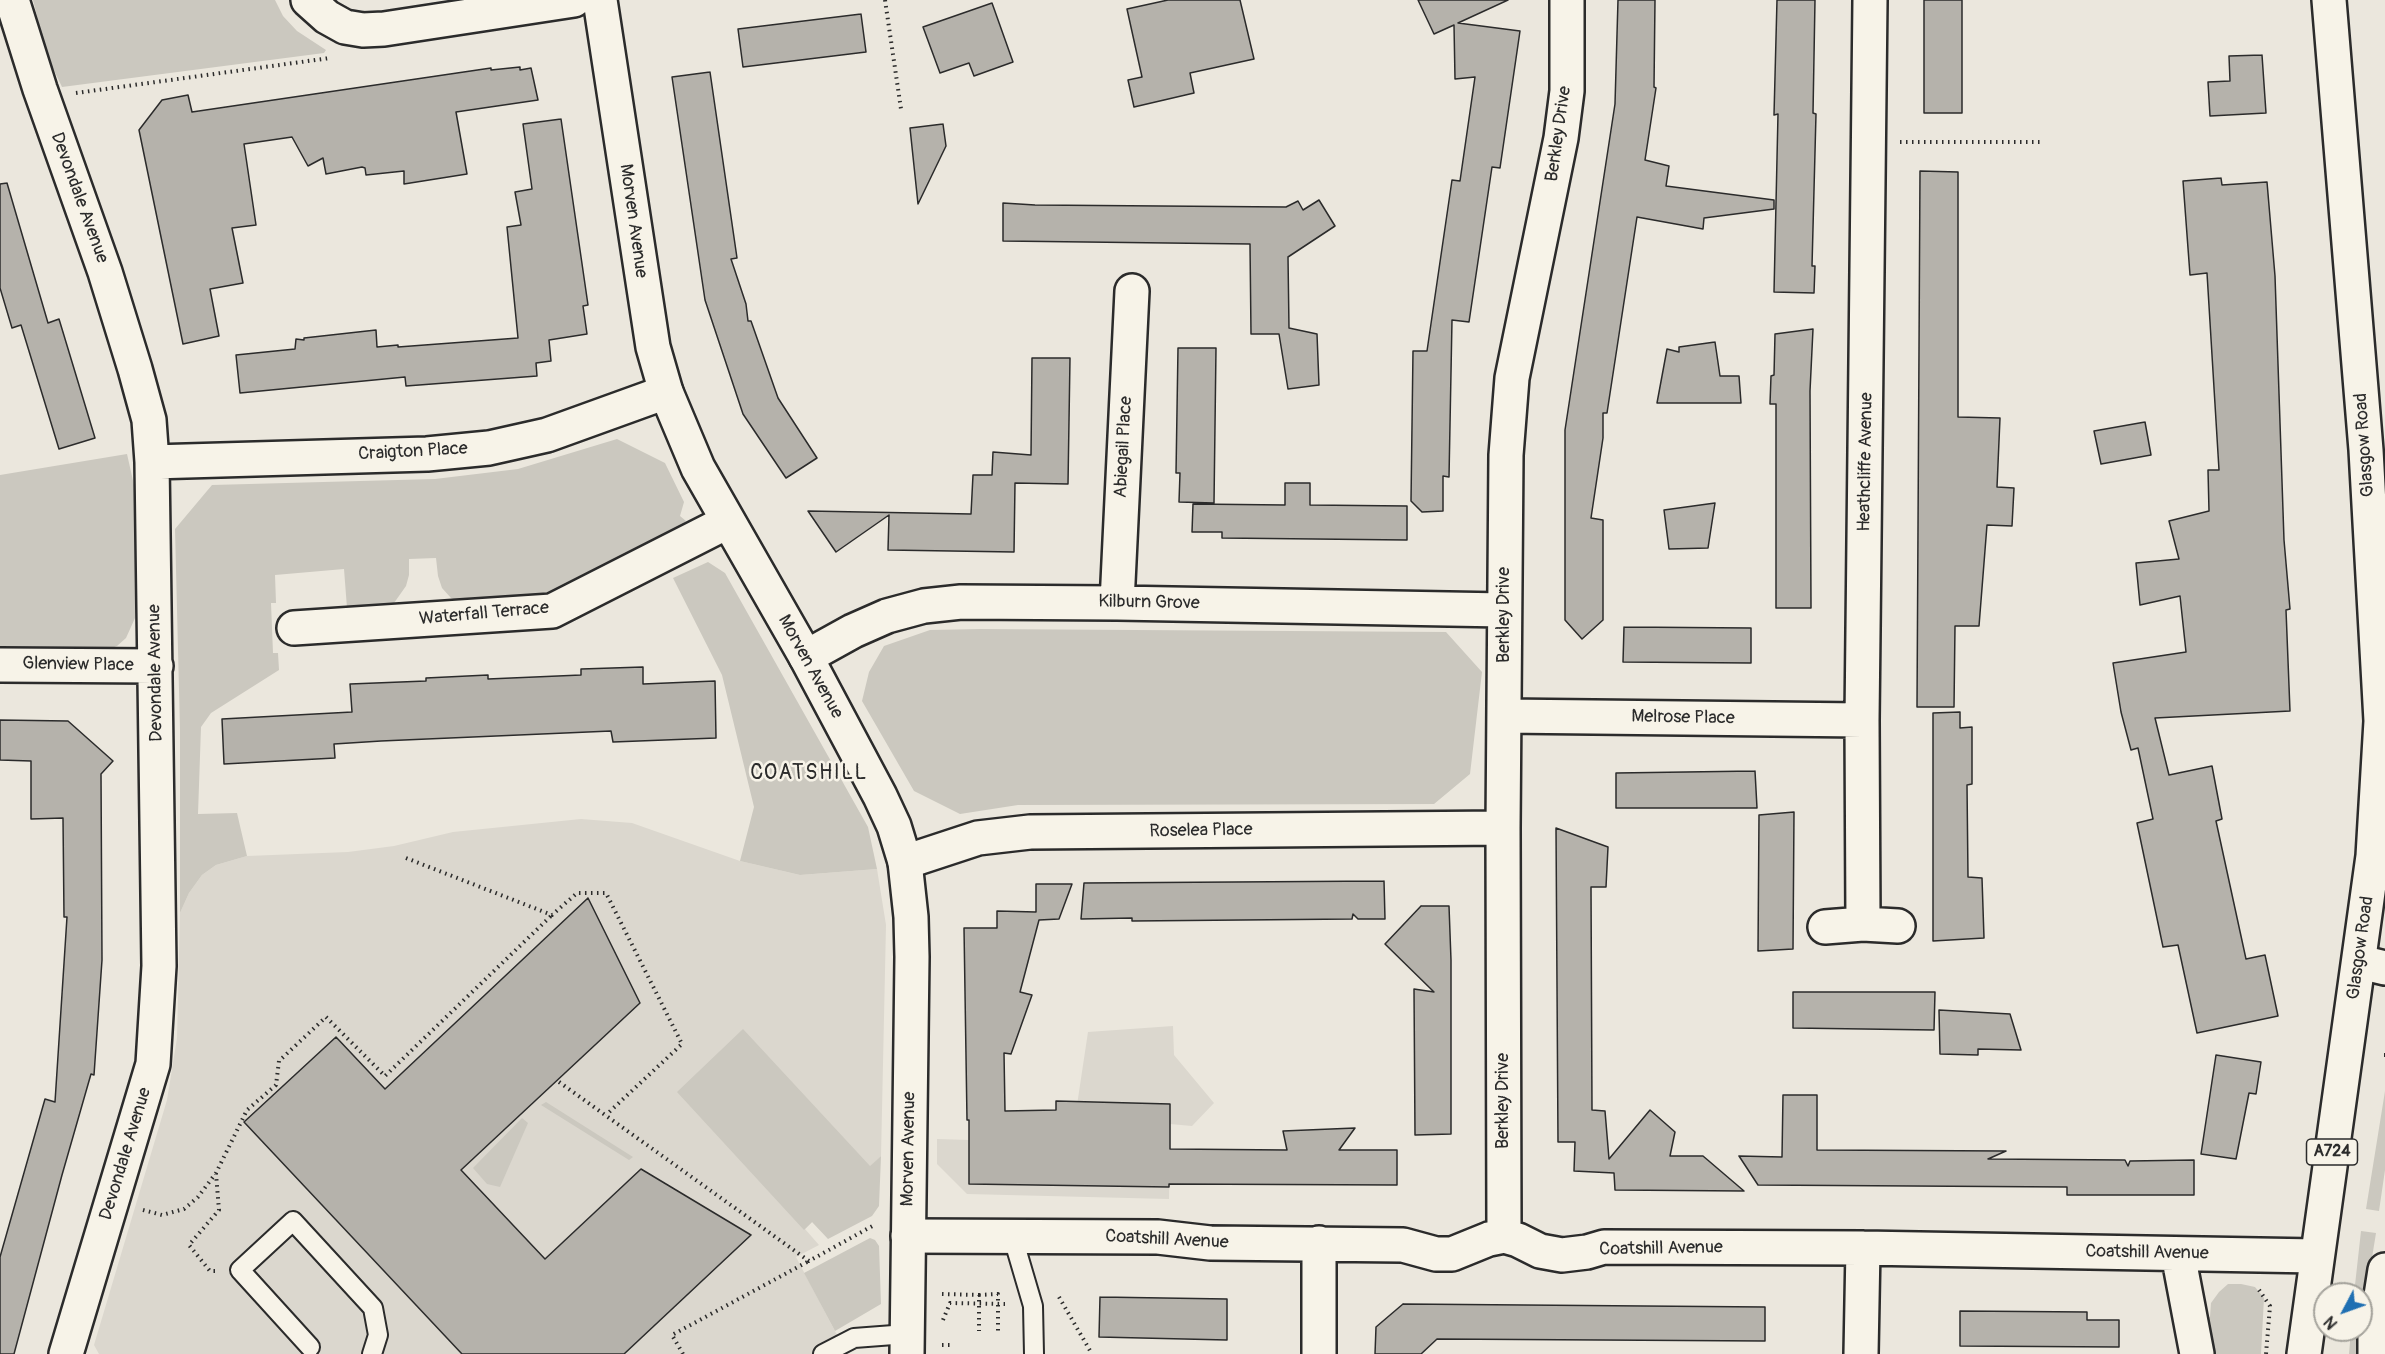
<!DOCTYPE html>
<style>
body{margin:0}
#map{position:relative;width:2385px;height:1354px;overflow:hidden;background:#ebe7dd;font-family:Pangolin,sans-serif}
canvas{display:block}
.north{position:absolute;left:2313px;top:1282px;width:60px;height:60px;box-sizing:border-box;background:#f7f3e8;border:2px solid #a5a39c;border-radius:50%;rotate:229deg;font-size:16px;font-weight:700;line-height:24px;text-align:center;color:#2b2b2b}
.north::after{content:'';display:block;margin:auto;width:21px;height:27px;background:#1f6fb2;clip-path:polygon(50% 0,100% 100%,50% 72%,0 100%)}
</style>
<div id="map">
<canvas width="2385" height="1354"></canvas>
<div class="north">N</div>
</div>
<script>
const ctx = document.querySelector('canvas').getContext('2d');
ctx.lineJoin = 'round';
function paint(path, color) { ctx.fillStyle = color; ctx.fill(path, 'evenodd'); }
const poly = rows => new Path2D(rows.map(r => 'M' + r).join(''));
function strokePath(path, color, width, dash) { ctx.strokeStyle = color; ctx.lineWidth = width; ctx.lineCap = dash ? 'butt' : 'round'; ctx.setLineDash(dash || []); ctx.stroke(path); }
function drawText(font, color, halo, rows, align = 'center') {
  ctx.font = font + ' Pangolin,sans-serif'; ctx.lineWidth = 5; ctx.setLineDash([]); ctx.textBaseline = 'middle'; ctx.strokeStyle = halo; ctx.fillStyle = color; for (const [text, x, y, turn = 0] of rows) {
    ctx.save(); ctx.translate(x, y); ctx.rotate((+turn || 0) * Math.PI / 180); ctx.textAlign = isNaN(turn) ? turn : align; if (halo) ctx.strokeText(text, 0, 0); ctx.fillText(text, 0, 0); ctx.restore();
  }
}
const built = poly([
 [581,819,632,823,740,861,800,875,877,869,886,925,881,1156,805,1229,819,1245,796,1257,847,1354,99,1354,94,1345,167,1100,177,1038,180,913,189,893,202,875,216,865,247,856,348,852,394,846,453,832],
 [1173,1026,1174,1055,1214,1103,1192,1126,1170,1124,1169,1199,967,1194,937,1164,937,1139,969,1140,1074,1125,1088,1032]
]);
const green = poly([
 [33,0,275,0,283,16,297,31,326,50,324,53,62,87,47,56],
 [617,439,665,463,684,502,680,516,686,521,675,531,558,591,541,597,462,603,451,598,442,588,438,576,436,558,409,559,409,575,406,586,394,603,385,607,347,608,344,569,275,575,276,603,271,603,273,653,278,653,279,670,211,713,201,727,198,814,237,813,247,856,216,865,202,875,189,893,180,913,180,730,175,529,212,485,435,479,518,469],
 [127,454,138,503,135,618,126,638,117,646,107,650,0,650,0,475],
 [708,562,725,573,868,827,877,869,800,875,740,861,754,807,722,675,673,578],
 [980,629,1446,632,1482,672,1470,774,1434,804,1018,805,960,814,914,791,862,701,869,672,884,646,930,630],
 [743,1029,870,1166,881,1156,879,1206,872,1216,828,1239,812,1222,804,1230,677,1092],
 [2385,1091,2385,1170,2379,1211,2366,1209],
 [546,1102,633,1157,629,1160,541,1105],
 [522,1118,528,1123,500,1187,487,1184,473,1168],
 [2361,1231,2376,1233,2365,1301,2360,1354,2349,1354,2351,1330,2361,1330,2361,1294,2354,1294],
 [870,1238,875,1240,879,1246,881,1304,835,1331,804,1273],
 [2228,1284,2241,1284,2255,1287,2264,1298,2261,1354,2210,1354,2203,1318,2210,1317,2211,1303,2219,1292]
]);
const building = poly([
 [1168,0,1240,0,1254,59,1190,73,1194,93,1134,107,1128,80,1142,77,1127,9,1168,0],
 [1418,0,1508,0,1458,23,1520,31,1500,168,1492,167,1469,322,1452,320,1449,477,1443,476,1443,511,1422,512,1411,501,1413,351,1427,351,1452,180,1460,181,1475,77,1455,79,1454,25,1434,34,1418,0],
 [1618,0,1655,0,1654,87,1656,88,1645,160,1669,166,1666,186,1774,200,1774,209,1704,218,1703,229,1637,217,1607,413,1603,413,1603,438,1591,518,1603,520,1603,620,1582,639,1565,620,1565,430,1615,104,1618,0],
 [1777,0,1815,0,1813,113,1816,114,1812,266,1815,266,1814,293,1774,292,1778,114,1774,115,1777,0],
 [1924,0,1962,0,1962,113,1924,113,1924,0],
 [992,3,1013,62,974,76,969,63,940,73,923,27,992,3],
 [861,14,866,52,743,67,738,29,861,14],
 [2262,55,2266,113,2210,116,2208,82,2230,81,2229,56,2262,55],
 [520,67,520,70,531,68,538,100,456,112,467,174,404,184,404,171,366,175,365,168,362,167,326,174,323,158,308,166,292,137,244,144,256,225,232,228,243,283,210,289,219,336,183,344,139,130,162,100,188,95,192,112,491,68,491,70,520,67],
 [710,72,737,258,731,259,746,304,748,321,751,321,778,398,817,458,786,478,743,414,705,300,672,77,710,72],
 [561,119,588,305,583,306,587,334,549,340,551,361,536,363,537,376,406,386,405,377,240,393,236,355,295,349,296,339,304,340,304,338,376,330,377,347,398,345,398,347,518,338,507,227,521,225,515,192,532,189,523,124,561,119],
 [943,124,946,146,918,204,910,128,943,124],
 [1920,171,1958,172,1958,417,2000,418,1997,487,2014,488,2012,526,1987,525,1979,626,1955,626,1954,707,1917,707,1920,171],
 [2221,178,2222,185,2267,182,2275,276,2284,540,2290,609,2286,610,2290,711,2155,718,2169,775,2212,766,2222,819,2216,821,2246,959,2265,955,2278,1016,2197,1033,2178,945,2163,947,2137,823,2153,819,2138,748,2131,750,2121,712,2113,663,2186,652,2180,596,2140,605,2136,563,2179,559,2169,521,2209,511,2208,470,2219,470,2207,273,2190,275,2183,181,2221,178],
 [7,183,48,323,59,319,95,438,59,449,21,325,12,328,0,288,0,184,7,183],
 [1319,200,1335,226,1288,257,1289,328,1317,334,1319,385,1288,389,1279,334,1251,334,1250,244,1003,241,1003,203,1035,205,1286,207,1298,201,1303,210,1319,200],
 [1813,329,1810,391,1811,608,1776,608,1776,404,1770,404,1771,376,1774,375,1775,334,1813,329],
 [1715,342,1720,376,1739,376,1741,403,1657,403,1667,349,1679,352,1679,347,1715,342],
 [1178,348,1216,348,1214,503,1179,502,1180,473,1176,473,1178,348],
 [1032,358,1070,358,1068,484,1015,483,1014,552,888,550,889,515,836,552,808,511,971,514,973,475,992,475,993,452,1031,455,1032,358],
 [2145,422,2151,455,2101,464,2094,431,2145,422],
 [1285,483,1310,483,1310,505,1407,506,1407,540,1222,538,1222,532,1192,532,1193,504,1285,505,1285,483],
 [1715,503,1708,548,1669,549,1664,510,1715,503],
 [1624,627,1751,628,1751,663,1623,662,1624,627],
 [643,667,643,684,715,681,716,738,613,742,611,731,381,741,334,744,335,758,224,764,222,719,352,712,350,684,426,681,426,678,488,675,488,679,581,675,581,669,643,667],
 [1960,712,1960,728,1972,727,1972,784,1967,785,1968,877,1982,878,1984,938,1933,941,1933,713,1960,712],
 [0,720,68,721,113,761,101,774,102,960,94,1075,91,1074,62,1175,14,1354,0,1354,0,1257,45,1099,55,1102,67,917,64,917,63,818,31,819,31,761,0,760,0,720],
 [1755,771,1757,808,1616,808,1616,773,1755,771],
 [1794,812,1793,949,1758,951,1759,815,1794,812],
 [1556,828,1608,847,1606,887,1591,887,1592,1110,1605,1111,1609,1159,1650,1110,1675,1132,1670,1156,1703,1156,1744,1191,1615,1190,1614,1173,1574,1171,1575,1142,1558,1142,1556,828],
 [1384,881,1385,919,1358,919,1353,914,1352,919,1132,921,1132,918,1081,919,1084,883,1384,881],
 [1036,884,1072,884,1059,919,1039,920,1020,992,1032,995,1011,1054,1004,1053,1005,1111,1056,1110,1056,1101,1170,1104,1170,1149,1287,1150,1283,1131,1355,1128,1339,1150,1397,1150,1397,1185,1169,1184,1169,1187,969,1184,969,1120,967,1120,964,928,997,928,997,911,1036,912,1036,884],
 [588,898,640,1003,461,1170,545,1259,641,1169,751,1235,624,1354,462,1354,244,1122,336,1037,385,1089,588,898],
 [1421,906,1449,906,1451,960,1451,1134,1415,1135,1414,989,1434,992,1385,944,1421,906],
 [1793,992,1935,992,1934,1030,1793,1028,1793,992],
 [1939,1010,2010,1014,2021,1050,1978,1049,1978,1055,1940,1054,1939,1010],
 [2216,1055,2261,1062,2256,1094,2249,1093,2236,1159,2201,1154,2216,1055],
 [1783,1095,1817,1095,1817,1150,2006,1151,1988,1159,2125,1160,2128,1166,2130,1161,2194,1160,2194,1195,2067,1195,2067,1187,1758,1185,1739,1156,1782,1157,1783,1095],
 [1100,1297,1227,1299,1227,1340,1099,1337,1100,1297],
 [1403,1304,1765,1307,1765,1341,1437,1339,1421,1354,1375,1354,1376,1327,1403,1304],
 [1960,1311,2087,1312,2087,1320,2119,1320,2119,1347,1960,1346,1960,1311]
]);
const path = poly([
 [885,0,901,109],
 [76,93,330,58],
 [1900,142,2041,142],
 [406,858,552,915,577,893,606,893,682,1044,606,1115],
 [2384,1055,2385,1055],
 [559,1082,809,1261,876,1224],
 [143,1210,162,1215,184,1209,198,1197,216,1173,247,1110,276,1085,279,1061,326,1017,385,1076,552,915],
 [215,1271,210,1271,189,1245,219,1210,216,1174],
 [2259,1290,2270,1306,2266,1354],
 [942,1294,979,1295,979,1331],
 [979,1295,998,1294,998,1331],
 [1059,1297,1092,1354],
 [943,1320,950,1303,1005,1304],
 [942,1345,954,1345],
 [683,1354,672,1335,809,1261]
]);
const service = poly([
 [1013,1238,1033,1306,1034,1354],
 [310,1347,240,1270,293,1221,373,1308,378,1335,372,1354],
 [823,1354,854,1338,907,1334]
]);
const minor = poly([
 [12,0,40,89,105,272,135,369,149,420,152,462,159,966,153,1064,66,1354],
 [152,462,427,454,489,448,547,435,666,392],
 [1117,603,1132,291],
 [294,628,552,611,727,522],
 [806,657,853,631,887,616,924,606,961,602,1117,603,1504,610],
 [0,665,156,666],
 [1504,716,1862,720],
 [905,862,978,838,1030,832,1503,828],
 [1863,924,1862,720,1870,0],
 [1825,927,1863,924,1898,926],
 [2360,962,2385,968],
 [908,1236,1158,1237,1210,1243,1403,1245,1436,1254,1452,1254,1489,1239,1504,1236,1518,1240,1540,1251,1562,1255,1587,1252,1604,1247,1863,1248,2316,1256],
 [1504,1236,1503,828,1506,455,1512,378,1561,138,1567,91,1567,0],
 [1319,1243,1319,1354],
 [2178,1254,2197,1354],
 [1861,1354,1863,1248],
 [2375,1354,2375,1334,2385,1270]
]);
const tertiary = poly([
 [308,0,327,17,345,27,363,30,384,29,574,0],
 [600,0,653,347,666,392,698,468,806,657,880,796,894,826,905,862,911,917,912,957,907,1354]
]);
const primary = poly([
 [2304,1354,2373,856,2381,721,2366,450,2329,0]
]);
const shields = [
 [2332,1152,51]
];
const shieldNames = [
 ["A724",2332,1152]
];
const streetNames = [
 ["Berkley Drive",1559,134,-82],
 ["Devondale Avenue",79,198,70],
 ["Morven Avenue",633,221,82],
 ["Glasgow Road",2365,445,-94],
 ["Abiegail Place",1124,447,-87],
 ["Craigton Place",413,452,-3],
 ["Heathcliffe Avenue",1866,462,-89],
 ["Kilburn Grove",1149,603,1],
 ["Waterfall Terrace",484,614,-5],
 ["Berkley Drive",1504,615,-90],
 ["Glenview Place",78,665,1],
 ["Morven Avenue",810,667,61],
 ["Devondale Avenue",156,673,-91],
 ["Melrose Place",1683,718,1],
 ["Roselea Place",1201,831,-1],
 ["Glasgow Road",2361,948,-82],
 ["Berkley Drive",1503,1101,-90],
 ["Morven Avenue",909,1149,-89],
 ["Devondale Avenue",126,1154,-73],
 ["Coatshill Avenue",1167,1240,3],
 ["Coatshill Avenue",1661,1249,-1],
 ["Coatshill Avenue",2147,1253,1]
];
const quarterNames = [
 ["COATSHILL",809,774]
];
paint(built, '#dbd7ce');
paint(green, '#cbc8bf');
paint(building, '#b5b2ab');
strokePath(building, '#2b2b2b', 1.5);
strokePath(service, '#2b2b2b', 22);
strokePath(minor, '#2b2b2b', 38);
strokePath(tertiary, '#2b2b2b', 38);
strokePath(primary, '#2b2b2b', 38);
strokePath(path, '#2b2b2b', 4, [1.5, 4.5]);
strokePath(service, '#f7f3e8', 18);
strokePath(minor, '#f7f3e8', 33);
strokePath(tertiary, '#f7f3e8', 33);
strokePath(primary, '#f7f3e8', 33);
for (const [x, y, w] of shields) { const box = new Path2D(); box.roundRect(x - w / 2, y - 13, w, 26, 4.5); ctx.fillStyle = '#f7f3e8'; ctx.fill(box); strokePath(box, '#2b2b2b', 1.5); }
drawText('bold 16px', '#2b2b2b', null, shieldNames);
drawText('18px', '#2b2b2b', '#f7f3e8', streetNames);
ctx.letterSpacing = '1.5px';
drawText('21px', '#2b2b2b', '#f7f3e8', quarterNames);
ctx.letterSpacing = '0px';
</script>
